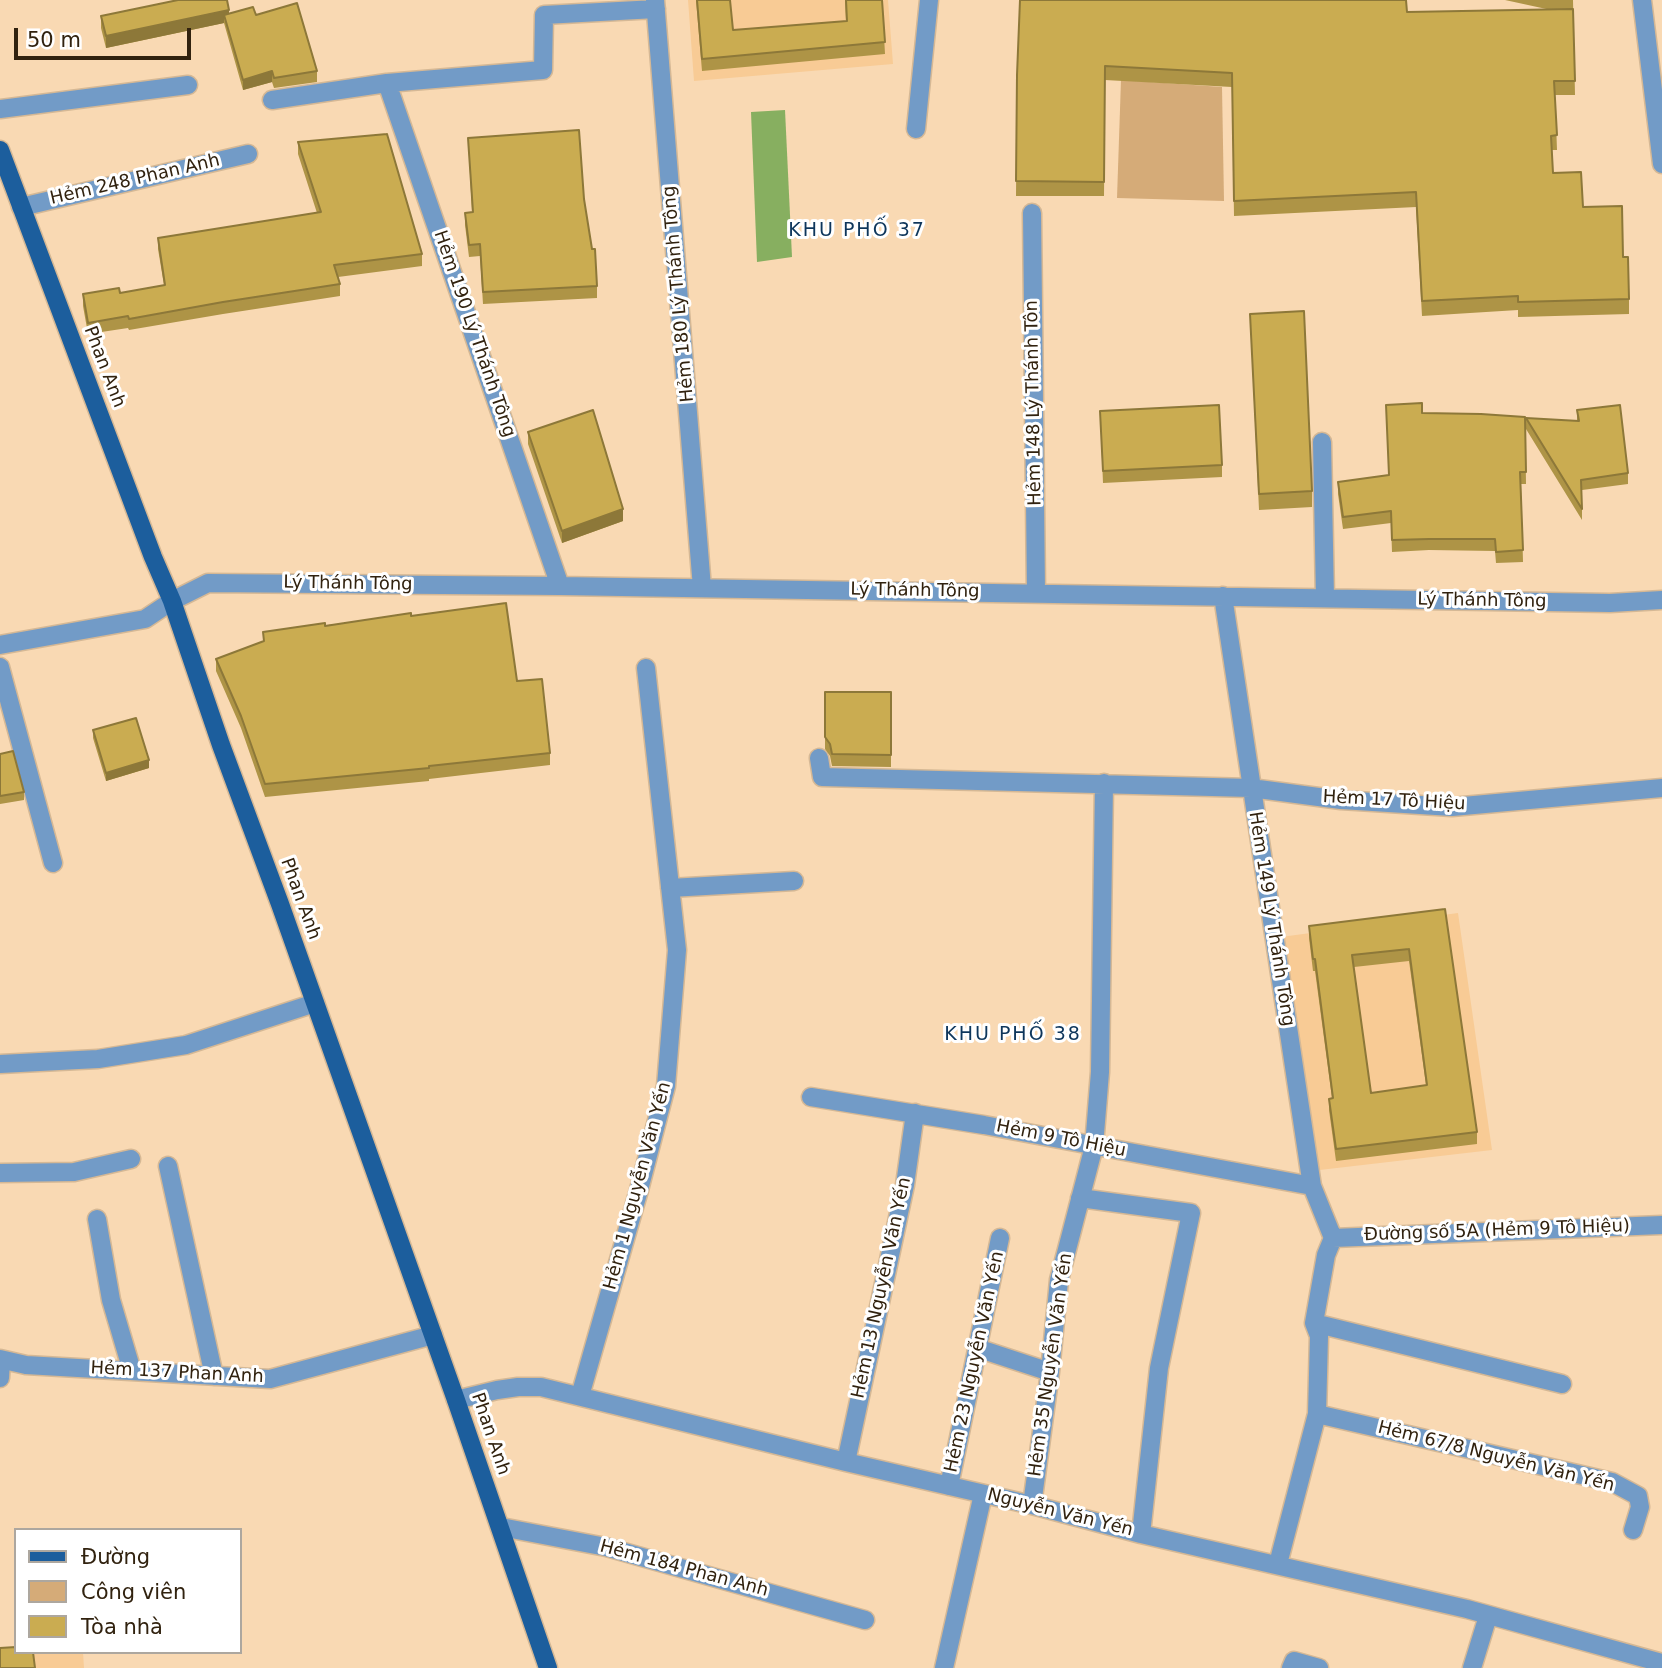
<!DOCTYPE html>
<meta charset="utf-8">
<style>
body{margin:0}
#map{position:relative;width:1662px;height:1668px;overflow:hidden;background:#f9d9b3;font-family:"DejaVu Sans",sans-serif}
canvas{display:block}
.legend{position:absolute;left:14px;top:1528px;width:228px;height:126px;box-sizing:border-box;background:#fff;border:2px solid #ada79f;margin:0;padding:9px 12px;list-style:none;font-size:21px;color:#31220f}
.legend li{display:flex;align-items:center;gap:14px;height:35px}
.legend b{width:35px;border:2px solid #ada79f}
.scale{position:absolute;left:14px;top:28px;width:177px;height:32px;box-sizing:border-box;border:4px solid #31220f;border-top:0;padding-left:9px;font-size:21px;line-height:24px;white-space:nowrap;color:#31220f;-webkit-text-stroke:5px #fff;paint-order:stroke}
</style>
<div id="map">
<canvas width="1662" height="1668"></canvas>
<ul class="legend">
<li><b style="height:9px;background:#1c5e9d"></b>Đường</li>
<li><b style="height:19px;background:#d5ab78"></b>Công viên</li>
<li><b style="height:19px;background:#caac51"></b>Tòa nhà</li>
</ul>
<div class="scale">50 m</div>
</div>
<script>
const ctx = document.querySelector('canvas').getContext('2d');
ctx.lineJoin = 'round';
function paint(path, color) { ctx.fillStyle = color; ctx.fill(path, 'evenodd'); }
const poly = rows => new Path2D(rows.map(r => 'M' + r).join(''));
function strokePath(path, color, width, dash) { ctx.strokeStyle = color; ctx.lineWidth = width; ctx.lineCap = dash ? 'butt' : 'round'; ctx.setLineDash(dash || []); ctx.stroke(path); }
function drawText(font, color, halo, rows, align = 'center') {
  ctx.font = font + ' "DejaVu Sans",sans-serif'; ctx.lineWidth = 6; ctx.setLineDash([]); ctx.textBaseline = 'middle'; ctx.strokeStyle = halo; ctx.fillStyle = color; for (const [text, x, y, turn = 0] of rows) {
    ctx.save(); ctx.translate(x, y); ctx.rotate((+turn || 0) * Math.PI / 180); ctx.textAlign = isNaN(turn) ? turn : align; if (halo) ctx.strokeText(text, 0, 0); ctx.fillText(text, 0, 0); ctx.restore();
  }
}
const built = poly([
 [688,0,888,0,893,64,694,81],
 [1458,913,1492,1150,1311,1171,1281,937],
 [22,1652,83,1652,84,1668,0,1668]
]);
const green = poly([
 [1121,80,1222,87,1224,201,1117,198]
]);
const water = poly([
 [785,110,792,257,757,262,751,112]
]);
const minor = poly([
 [655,0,702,588],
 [1642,0,1662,164],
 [387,83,560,586],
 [272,100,387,83,543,70,544,15,656,9],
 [0,109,188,85],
 [916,129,929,0],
 [21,207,248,154],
 [1032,213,1036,593],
 [1322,442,1325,598],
 [1223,596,1312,1186,1333,1238],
 [0,645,145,619,172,601,208,583,560,586,1610,603,1662,600],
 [0,667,53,863],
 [819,758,822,777,1251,788,1341,800,1452,807,1662,788],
 [670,888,794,881],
 [0,1064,98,1059,186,1045,315,1003],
 [811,1097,984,1125,1312,1186],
 [168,1166,214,1376],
 [0,1173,74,1172,131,1159],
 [1080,1198,1191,1213,1159,1368,1141,1534],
 [97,1219,111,1300,132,1371],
 [1333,1238,1662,1225],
 [1314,1323,1562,1384],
 [977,1348,1050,1372],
 [0,1359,26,1365,270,1379,433,1335],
 [0,1378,1,1360],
 [580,1396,639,1190,666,1086,677,950,646,668],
 [456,1400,497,1390,518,1387,541,1387,846,1462,1032,1505,1141,1534,1467,1609,1662,1663],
 [1317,1414,1612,1482,1638,1496,1640,1507,1633,1530],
 [846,1462,905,1185,915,1113],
 [949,1486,1000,1238],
 [1032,1505,1050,1372,1059,1280,1094,1146,1100,1072,1104,783],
 [501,1527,606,1547,865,1620],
 [1278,1564,1317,1414,1319,1336,1314,1323,1326,1255,1333,1238],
 [944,1668,983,1494],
 [1291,1668,1294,1661,1319,1668],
 [1472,1668,1488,1616]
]);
const major = poly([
 [0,150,153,557,172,601,221,745,280,904,456,1400,548,1668]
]);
const wall = poly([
 [696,0,730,0,733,30,846,22,845,0,882,0,885,54,702,71],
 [1505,0,1573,0,1575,95,1555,95,1557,150,1552,150,1553,173,1583,207,1623,257,1629,299,1629,314,1518,317,1518,310,1422,316,1416,207,1234,216,1232,87,1105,80,1104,196,1016,196,1017,75,1407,12,1551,10],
 [229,13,256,15,317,71,317,82,274,88,272,82,243,90,224,23,106,48,101,28,101,16],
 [468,138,597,286,597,298,483,304,480,256,469,257,465,225,465,213,472,212],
 [298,142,422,254,422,266,338,277,340,284,340,296,223,314,129,330,128,328,88,334,83,306,83,294,120,293,164,285,158,249,158,238,317,213,298,154],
 [1250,314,1312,491,1312,507,1259,510],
 [1386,405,1422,413,1525,417,1526,484,1521,484,1523,562,1496,563,1495,551,1429,550,1392,552,1391,523,1343,529,1338,494,1338,482,1389,475],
 [1577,410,1628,473,1628,484,1582,490,1582,520,1526,429,1526,418,1577,421],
 [1100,411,1222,465,1222,477,1103,483],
 [528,432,623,521,562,543,528,444],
 [411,616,517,681,550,753,550,765,429,779,429,781,265,797,241,728,216,671,216,659,263,641,263,632],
 [825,692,891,692,891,767,832,766,830,756,825,749],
 [93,730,149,768,106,781,93,738],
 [0,754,24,792,24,800,0,804],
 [1445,909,1477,1132,1477,1144,1336,1161,1329,1110,1329,1099,1332,1098,1315,971,1313,971,1309,938,1309,926],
 [1409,961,1426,1085,1371,1093,1354,967]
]);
const shadedWall = poly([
 [229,10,229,22,224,15,224,23,106,48,106,36],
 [272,71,272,82,243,90,243,80],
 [623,509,623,521,562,543,562,531],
 [149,760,149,768,106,781,106,773]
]);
const building = poly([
 [178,0,227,0,229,10,106,36,101,16,178,0],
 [697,0,730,0,733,30,847,21,846,0,882,0,885,42,702,59,697,0],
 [1020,0,1406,0,1407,12,1573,9,1575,81,1554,81,1557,135,1551,136,1553,173,1581,172,1583,207,1622,206,1623,257,1628,257,1629,299,1518,302,1518,296,1422,301,1416,192,1234,201,1232,73,1105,66,1104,182,1016,181,1017,75,1020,0],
 [297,3,317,71,274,78,272,71,243,80,224,15,253,7,256,15,297,3],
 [579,130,584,199,592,249,595,249,597,286,483,292,480,244,469,245,465,213,473,212,468,138,579,130],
 [387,134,422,254,334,265,340,284,223,302,129,319,128,316,88,323,83,294,119,288,120,293,165,285,158,238,321,212,298,142,387,134],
 [1304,311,1312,491,1259,494,1250,314,1304,311],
 [1422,403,1422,413,1481,414,1525,417,1526,472,1520,472,1523,550,1496,552,1495,539,1429,539,1392,540,1391,511,1343,517,1338,482,1389,475,1386,405,1422,403],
 [1219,405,1222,465,1103,471,1100,411,1219,405],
 [1620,405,1628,473,1581,480,1582,509,1526,418,1579,421,1577,410,1620,405],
 [593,410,623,509,562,531,528,432,593,410],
 [506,603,517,681,542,679,550,753,429,766,429,768,265,784,241,716,216,659,264,641,263,632,325,623,325,626,411,613,411,616,506,603],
 [825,692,891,692,891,755,832,754,830,744,825,737,825,692],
 [136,718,149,760,106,773,93,730,136,718],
 [13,751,24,792,0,796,0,754,13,751],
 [1445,909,1477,1132,1336,1149,1329,1099,1333,1098,1315,959,1313,959,1309,926,1445,909],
 [1409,949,1427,1085,1371,1093,1352,955,1409,949],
 [16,1647,16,1652,33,1652,35,1668,0,1668,0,1648,16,1647]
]);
const streetNames = [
 ["Hẻm 248 Phan Anh",135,180,-13],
 ["Hẻm 180 Lý Thánh Tông",679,294,-95],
 ["Hẻm 190 Lý Thánh Tông",474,334,71],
 ["Phan Anh",104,367,69],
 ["Hẻm 148 Lý Thánh Tôn",1034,403,-91],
 ["Lý Thánh Tông",348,584,1],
 ["Lý Thánh Tông",915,591,1],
 ["Lý Thánh Tông",1482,601,1],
 ["Hẻm 17 Tô Hiệu",1394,801,3],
 ["Phan Anh",300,899,70],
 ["Hẻm 149 Lý Thánh Tông",1271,919,81],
 ["Hẻm 9 Tô Hiệu",1061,1139,11],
 ["Hẻm 1 Nguyễn Văn Yến",638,1186,-75],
 ["Đường số 5A (Hẻm 9 Tô Hiệu)",1497,1231,-2],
 ["Hẻm 13 Nguyễn Văn Yến",882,1288,-78],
 ["Hẻm 23 Nguyễn Văn Yến",975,1362,-78],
 ["Hẻm 35 Nguyễn Văn Yến",1051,1365,-82],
 ["Hẻm 137 Phan Anh",177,1373,3],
 ["Phan Anh",490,1434,71],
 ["Hẻm 67/8 Nguyễn Văn Yến",1496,1457,14],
 ["Nguyễn Văn Yến",1060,1513,14],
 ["Hẻm 184 Phan Anh",684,1569,15]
];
const neighbourhoodNames = [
 ["KHU PHỐ 37",857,231],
 ["KHU PHỐ 38",1013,1035]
];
paint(built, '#f8cb95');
paint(green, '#d5ab78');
paint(water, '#87af60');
strokePath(minor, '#d5b895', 21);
strokePath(major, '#d5b895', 21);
strokePath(minor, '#729bc7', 18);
strokePath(major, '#1c5e9d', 18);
paint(wall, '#ae9446');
paint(shadedWall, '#8d7839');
paint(building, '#caac51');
strokePath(building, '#8d7839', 2);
drawText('18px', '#31220f', '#fff', streetNames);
ctx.letterSpacing = '2px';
drawText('19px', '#0e365b', '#fff', neighbourhoodNames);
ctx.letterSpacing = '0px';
</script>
